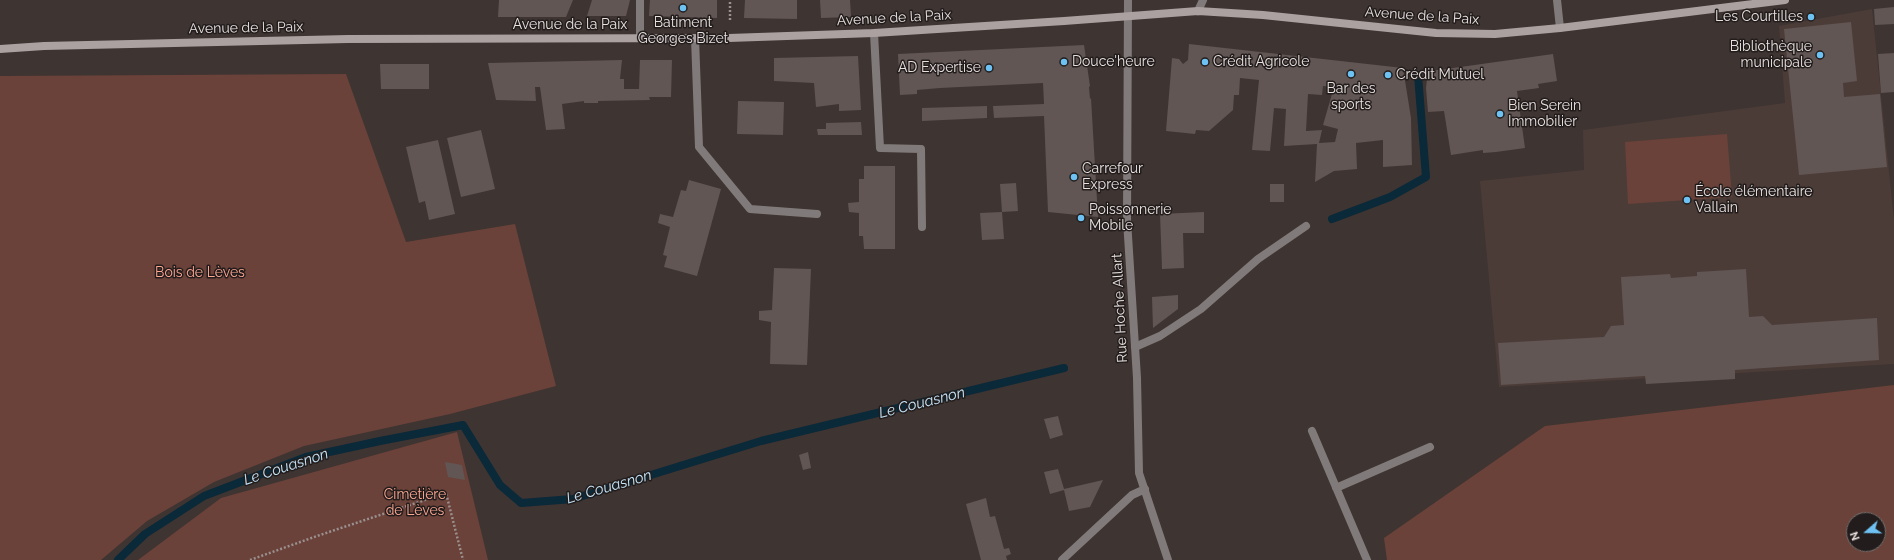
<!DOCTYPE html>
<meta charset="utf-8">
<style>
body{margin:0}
#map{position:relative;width:1894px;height:560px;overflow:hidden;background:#3e3432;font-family:Raleway,sans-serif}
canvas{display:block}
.north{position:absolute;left:1846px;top:512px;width:40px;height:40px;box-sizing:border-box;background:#221d1c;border:1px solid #716b6a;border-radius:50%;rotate:250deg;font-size:11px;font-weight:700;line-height:16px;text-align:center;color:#e8e1e0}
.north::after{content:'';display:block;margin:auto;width:14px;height:18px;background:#6ec2f3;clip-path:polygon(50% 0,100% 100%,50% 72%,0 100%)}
</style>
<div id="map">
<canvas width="1894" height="560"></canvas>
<div class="north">N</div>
</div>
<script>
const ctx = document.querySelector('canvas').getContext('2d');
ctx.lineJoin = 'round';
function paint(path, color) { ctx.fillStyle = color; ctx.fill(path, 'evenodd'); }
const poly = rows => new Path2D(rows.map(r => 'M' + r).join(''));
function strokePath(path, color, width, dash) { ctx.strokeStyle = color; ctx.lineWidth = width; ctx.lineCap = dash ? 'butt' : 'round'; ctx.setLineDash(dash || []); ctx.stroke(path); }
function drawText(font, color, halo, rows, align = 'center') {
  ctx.font = font + ' Raleway,sans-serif'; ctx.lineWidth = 3; ctx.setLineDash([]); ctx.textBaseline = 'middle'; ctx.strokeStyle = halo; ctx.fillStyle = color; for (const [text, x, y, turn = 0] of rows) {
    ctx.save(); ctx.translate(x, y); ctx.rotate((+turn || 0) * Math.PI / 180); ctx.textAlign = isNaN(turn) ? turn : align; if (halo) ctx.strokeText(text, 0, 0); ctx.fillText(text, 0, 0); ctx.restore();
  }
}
const built = poly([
 [1872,9,1894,220,1894,364,1499,387,1480,181,1584,170,1583,130,1785,103,1779,26]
]);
const green = poly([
 [346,74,406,242,515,224,556,386,450,414,304,446,214,482,147,521,101,560,0,560,0,76],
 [1727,134,1732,197,1628,204,1625,142],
 [1894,385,1894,560,1387,560,1384,538,1545,426],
 [1854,520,1878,520,1878,544,1854,544],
 [457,432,488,560,138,560,221,498]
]);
const stream = poly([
 [1332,219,1390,197,1426,177,1418,75],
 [118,560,145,534,204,496,306,457,380,441,463,425,500,485,521,503,573,499,761,441,1064,368]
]);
const building = poly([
 [499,0,573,0,566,17,498,17],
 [592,0,630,0,626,16,587,16],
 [650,0,717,0,717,18,649,16],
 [745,0,797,0,797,19,744,18],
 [820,0,850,0,851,17,821,18],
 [1894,7,1894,24,1875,25,1874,9],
 [1851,22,1857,81,1843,83,1844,97,1880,94,1887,167,1799,175,1784,29],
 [1189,44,1403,68,1411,118,1412,165,1383,167,1383,140,1356,143,1357,169,1334,171,1315,182,1317,144,1284,146,1286,109,1274,108,1270,151,1252,150,1259,80,1240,78,1239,95,1234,95,1233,110,1209,131,1196,130,1195,134,1166,131,1172,58,1179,59,1183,64,1188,60],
 [1323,86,1334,87,1323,125,1338,129,1335,142,1319,143,1322,130,1306,131,1308,94,1322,95],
 [1084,45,1090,86,1089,87,1090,99,1091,98,1098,217,1048,212,1044,116,994,118,993,106,1044,104,1043,83,940,88,917,90,917,94,900,95,898,54],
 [1894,53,1894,92,1881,93,1878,54],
 [1553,54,1557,81,1538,84,1539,88,1517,91,1525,148,1496,152,1483,153,1483,150,1451,155,1444,111,1428,112,1426,88,1428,70,1439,70],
 [858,56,861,110,839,111,839,104,816,107,814,83,774,81,774,58],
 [622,60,620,79,624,79,624,89,639,89,640,60,672,60,671,97,649,97,650,100,598,101,598,103,584,103,584,101,562,104,565,129,546,130,540,87,535,87,536,101,496,100,488,63],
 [380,64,429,64,429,89,381,89],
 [738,101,784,102,783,135,737,134],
 [987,106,987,118,922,121,922,108],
 [861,122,862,135,818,135,817,129,826,129,826,123],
 [481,130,495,189,461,197,447,138],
 [438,140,455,214,429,220,425,201,419,203,406,147],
 [864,166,895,166,895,249,864,249,863,236,859,236,859,213,849,212,848,203,859,202,859,179,864,179],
 [689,180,721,189,697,276,664,267,667,256,663,255,670,227,658,223,660,214,673,217,681,190,686,191],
 [1016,183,1018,211,1002,212,1000,184],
 [1270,184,1284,184,1284,202,1270,202],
 [1002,212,1004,239,982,240,980,213],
 [1204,212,1204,233,1183,233,1184,268,1162,269,1160,214],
 [774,268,811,269,807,365,770,364,771,322,759,320,759,311,772,310],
 [1746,269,1749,317,1763,316,1772,325,1877,318,1879,360,1735,370,1735,379,1646,384,1645,376,1501,385,1498,343,1604,337,1611,326,1624,325,1621,277,1670,274,1671,278,1697,276,1697,272],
 [1178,295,1178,309,1153,328,1152,297],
 [1058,416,1063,435,1050,439,1044,419],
 [808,452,811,468,803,470,799,455],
 [445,462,462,465,465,480,448,477],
 [1058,469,1064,489,1103,480,1090,507,1069,511,1064,490,1050,494,1044,472],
 [986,498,990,517,995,516,1004,549,1009,548,1011,554,1006,556,1007,560,981,560,966,504]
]);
const path = poly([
 [730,20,730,0],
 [250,560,317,536,446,493,463,560]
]);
const service = poly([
 [1135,347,1160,336,1201,309,1258,259,1306,226],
 [1312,431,1367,560],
 [1336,488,1430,447]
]);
const pedestrian = poly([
 [1557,0,1560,28]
]);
const minor = poly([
 [874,33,880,148,921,149,922,227],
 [640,38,640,0],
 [695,38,699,147,750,209,817,214]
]);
const tertiary = poly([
 [1128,0,1127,220,1137,378,1139,473,1168,560],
 [1198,11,1203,0],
 [1062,560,1132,495,1145,489]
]);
const secondary = poly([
 [0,49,44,46,348,39,729,38,874,33,1064,21,1198,11,1263,15,1436,33,1495,34,1560,28,1785,0]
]);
const markers = [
 [683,8,4,"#6ec2f3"],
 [1811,17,4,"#6ec2f3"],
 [1820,55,4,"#6ec2f3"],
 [1064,62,4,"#6ec2f3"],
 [1205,62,4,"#6ec2f3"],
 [989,68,4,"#6ec2f3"],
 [1351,74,4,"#6ec2f3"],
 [1388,75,4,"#6ec2f3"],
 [1500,114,4,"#6ec2f3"],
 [1074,177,4,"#6ec2f3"],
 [1687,200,4,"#6ec2f3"],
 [1081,218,4,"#6ec2f3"]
];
const streetNames = [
 ["Avenue de la Paix",1422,16,4],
 ["Avenue de la Paix",894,18,-3],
 ["Avenue de la Paix",570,25],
 ["Avenue de la Paix",246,28,-1],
 ["Rue Hoche Allart",1120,308,-93]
];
const poiNames = [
 ["Les Courtilles",1803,17,"right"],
 ["Batiment",683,23,"center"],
 ["Georges Bizet",683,39,"center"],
 ["Bibliothèque",1812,47,"right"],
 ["municipale",1812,63,"right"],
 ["Douce'heure",1072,62],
 ["Crédit Agricole",1213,62],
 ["AD Expertise",981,68,"right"],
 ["Crédit Mutuel",1396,75],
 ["Bar des",1351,89,"center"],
 ["sports",1351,105,"center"],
 ["Bien Serein",1508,106],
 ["Immobilier",1508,122],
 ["Carrefour",1082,169],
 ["Express",1082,185],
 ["École élémentaire",1695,192],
 ["Vallain",1695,208],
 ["Poissonnerie",1089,210],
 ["Mobile",1089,226]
];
const parkNames = [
 ["Bois de Lèves",200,273],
 ["Cimetière",415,495],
 ["de Lèves",415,511]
];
const waterNames = [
 ["Le Couasnon",922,403,-14],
 ["Le Couasnon",286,467,-18],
 ["Le Couasnon",609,487,-16]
];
paint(built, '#4c3c38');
paint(green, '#6b4239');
strokePath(stream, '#0a2939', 8);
paint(building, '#615654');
strokePath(path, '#99908f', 2.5, [2, 2]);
strokePath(service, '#807b7a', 8);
strokePath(pedestrian, '#807b7a', 8);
strokePath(minor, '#807b7a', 8);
strokePath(tertiary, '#807b7a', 8);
strokePath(secondary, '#aaa1a0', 8);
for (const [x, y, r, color] of markers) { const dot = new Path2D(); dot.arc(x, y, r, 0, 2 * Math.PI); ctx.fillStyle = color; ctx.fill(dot); strokePath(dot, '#221d1c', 1.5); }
drawText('14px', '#e8e1e0', '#221d1c', streetNames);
drawText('14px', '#e8e1e0', '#221d1c', poiNames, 'left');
drawText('14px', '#fea793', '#221d1c', parkNames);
drawText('italic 15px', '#c5e5f9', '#221d1c', waterNames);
</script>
